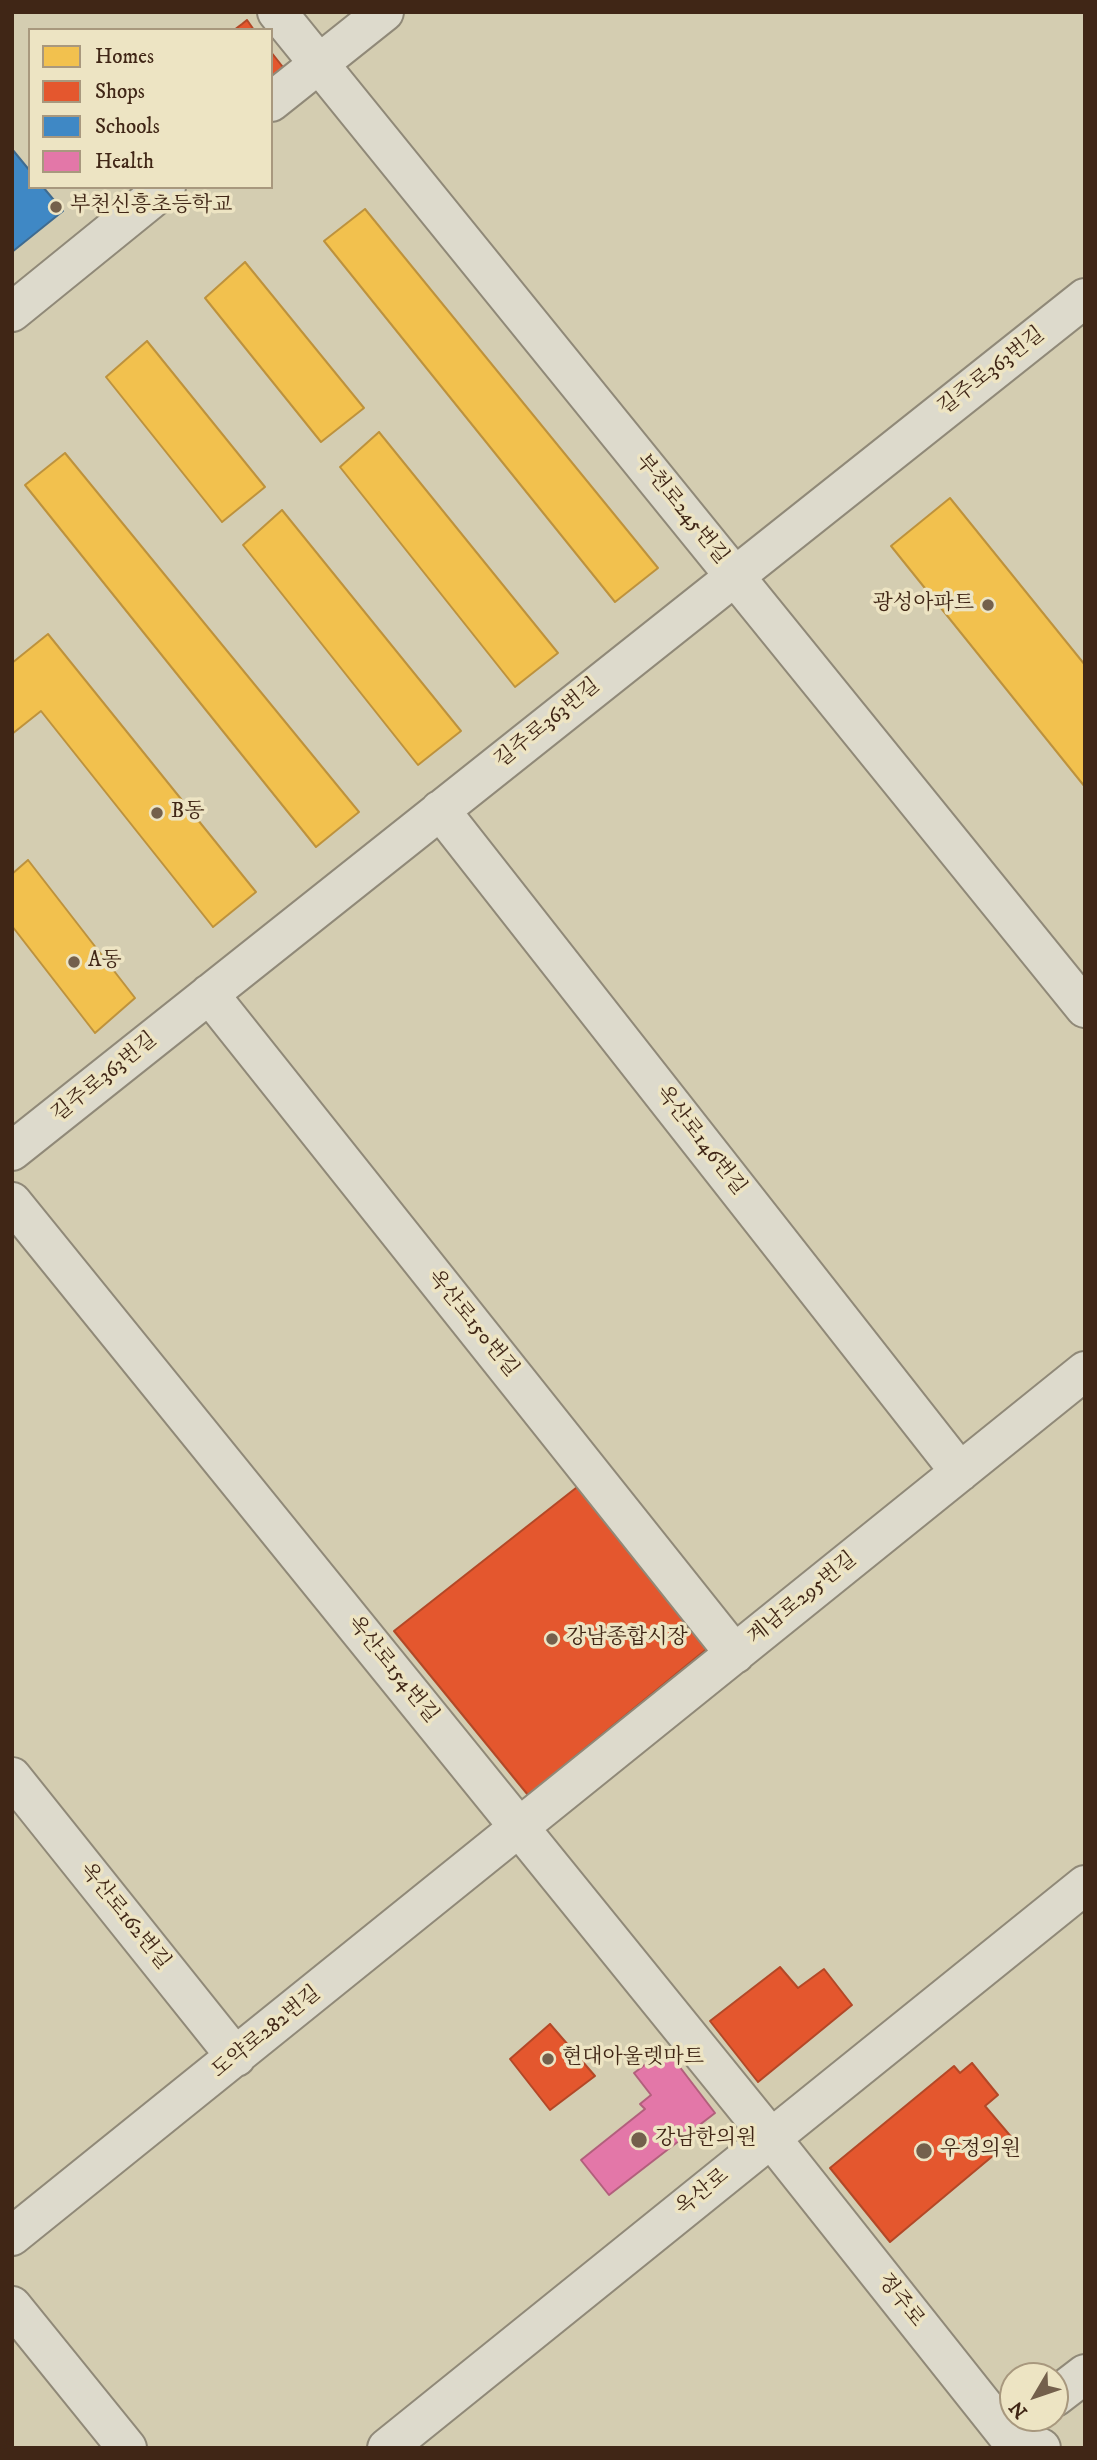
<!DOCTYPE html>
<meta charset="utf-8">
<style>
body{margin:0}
#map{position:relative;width:1097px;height:2460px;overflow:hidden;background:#d4cdb1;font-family:"IM FELL DW Pica",serif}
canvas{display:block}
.frame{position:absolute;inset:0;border:14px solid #402616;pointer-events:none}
.legend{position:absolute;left:28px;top:28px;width:245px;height:161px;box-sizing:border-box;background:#ede4c3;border:2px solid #a8987e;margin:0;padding:9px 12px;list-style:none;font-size:21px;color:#402616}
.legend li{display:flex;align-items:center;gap:14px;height:35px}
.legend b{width:35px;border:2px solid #a8987e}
.north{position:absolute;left:999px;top:2362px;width:70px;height:70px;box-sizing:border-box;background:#ede4c3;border:2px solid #a8987e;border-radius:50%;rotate:231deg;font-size:19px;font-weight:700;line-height:28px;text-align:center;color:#402616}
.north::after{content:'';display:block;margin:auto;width:24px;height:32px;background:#74604c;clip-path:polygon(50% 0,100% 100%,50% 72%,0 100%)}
</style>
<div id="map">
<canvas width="1097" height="2460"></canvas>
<div class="frame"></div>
<ul class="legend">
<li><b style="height:19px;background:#f2c14e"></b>Homes</li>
<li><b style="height:19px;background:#e4572e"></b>Shops</li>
<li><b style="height:19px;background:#3f88c5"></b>Schools</li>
<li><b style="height:19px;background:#e377a8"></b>Health</li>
</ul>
<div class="north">N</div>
</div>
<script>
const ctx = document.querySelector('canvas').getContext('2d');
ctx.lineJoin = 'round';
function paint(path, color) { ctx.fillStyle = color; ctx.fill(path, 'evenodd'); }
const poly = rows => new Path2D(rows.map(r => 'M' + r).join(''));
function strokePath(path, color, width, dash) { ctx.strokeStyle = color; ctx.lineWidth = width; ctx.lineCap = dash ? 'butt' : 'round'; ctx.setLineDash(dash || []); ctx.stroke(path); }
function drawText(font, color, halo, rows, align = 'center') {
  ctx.font = font + ' "IM FELL DW Pica","Noto Serif KR",serif'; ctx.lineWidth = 7; ctx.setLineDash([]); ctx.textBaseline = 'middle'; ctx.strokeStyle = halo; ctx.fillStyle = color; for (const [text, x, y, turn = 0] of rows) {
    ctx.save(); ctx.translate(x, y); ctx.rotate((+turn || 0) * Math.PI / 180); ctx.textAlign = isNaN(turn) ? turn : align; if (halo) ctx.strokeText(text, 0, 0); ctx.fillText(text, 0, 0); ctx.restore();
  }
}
const homes = poly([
 [365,209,658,568,615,602,324,241,365,209],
 [245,262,364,408,321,442,205,298,245,262],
 [147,341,265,487,222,522,106,377,147,341],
 [379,432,558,653,515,687,340,467,379,432],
 [65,453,359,812,316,847,25,485,65,453],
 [950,498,1085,665,1085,787,891,546,950,498],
 [282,510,461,731,418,765,243,545,282,510],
 [48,634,256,892,213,927,41,711,12,734,12,663,48,634],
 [28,860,135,998,95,1033,12,926,12,874,28,860]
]);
const shops = poly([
 [247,20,254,30,234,30,242,24,247,20],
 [271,52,286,71,271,82,271,52],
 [581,1484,709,1647,528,1795,394,1631,581,1484],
 [780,1967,798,1988,824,1969,852,2005,758,2082,710,2021,780,1967],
 [550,2024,595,2076,550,2110,510,2059,550,2024],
 [972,2063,998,2095,985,2106,1013,2139,890,2242,830,2168,954,2066,960,2073,972,2063]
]);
const schools = poly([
 [12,149,30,171,30,187,43,187,63,211,12,252,12,149]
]);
const health = poly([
 [666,2049,715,2113,609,2195,581,2160,645,2109,640,2104,651,2095,634,2073,666,2049]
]);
const minor = poly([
 [277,12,1085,1008],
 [271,102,384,12],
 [12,312,166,187],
 [440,810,960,1472],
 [209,994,735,1654],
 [12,1151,1085,298],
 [12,1202,771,2138,1007,2435,1041,2448],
 [12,1777,236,2057],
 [12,2236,1085,1371],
 [12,2306,127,2448],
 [1055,2397,1085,2374],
 [387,2448,1085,1885]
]);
const markers = [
 [56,207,7,"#74604c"],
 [988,605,7,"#74604c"],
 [157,813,7,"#74604c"],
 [74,962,7,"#74604c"],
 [552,1639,7,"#74604c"],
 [548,2059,7,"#74604c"],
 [639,2140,9,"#74604c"],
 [924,2151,9,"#74604c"]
];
const poiNames = [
 ["부천신흥초등학교",70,207],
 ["광성아파트",974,605,"right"],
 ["B동",171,813],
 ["A동",88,962],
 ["강남종합시장",566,1639],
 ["현대아울렛마트",562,2059],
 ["강남한의원",655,2140],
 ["우정의원",940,2151]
];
const streetNames = [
 ["길주로363번길",992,372,-38],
 ["부천로245번길",681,510,51],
 ["길주로363번길",548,724,-39],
 ["길주로363번길",105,1078,-39],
 ["옥산로146번길",700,1141,52],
 ["옥산로150번길",472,1324,51],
 ["계남로295번길",803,1599,-39],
 ["옥산로154번길",392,1670,51],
 ["옥산로162번길",124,1917,51],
 ["도약로282번길",267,2033,-39],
 ["옥산로",703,2193,-39],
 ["정주로",900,2301,52]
];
paint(homes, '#f2c14e');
strokePath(homes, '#bd923d', 2);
paint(shops, '#e4572e');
strokePath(shops, '#b34827', 2);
paint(schools, '#3f88c5');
strokePath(schools, '#3f6b90', 2);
paint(health, '#e377a8');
strokePath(health, '#b25f7c', 2);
strokePath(minor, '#908978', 42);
strokePath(minor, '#dddacc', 38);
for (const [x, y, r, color] of markers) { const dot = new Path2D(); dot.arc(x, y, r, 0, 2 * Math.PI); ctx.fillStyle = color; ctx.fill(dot); strokePath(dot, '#ede4c3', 2.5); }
drawText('21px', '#402616', '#ede4c3', poiNames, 'left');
drawText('21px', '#402616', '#ede4c3', streetNames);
</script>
